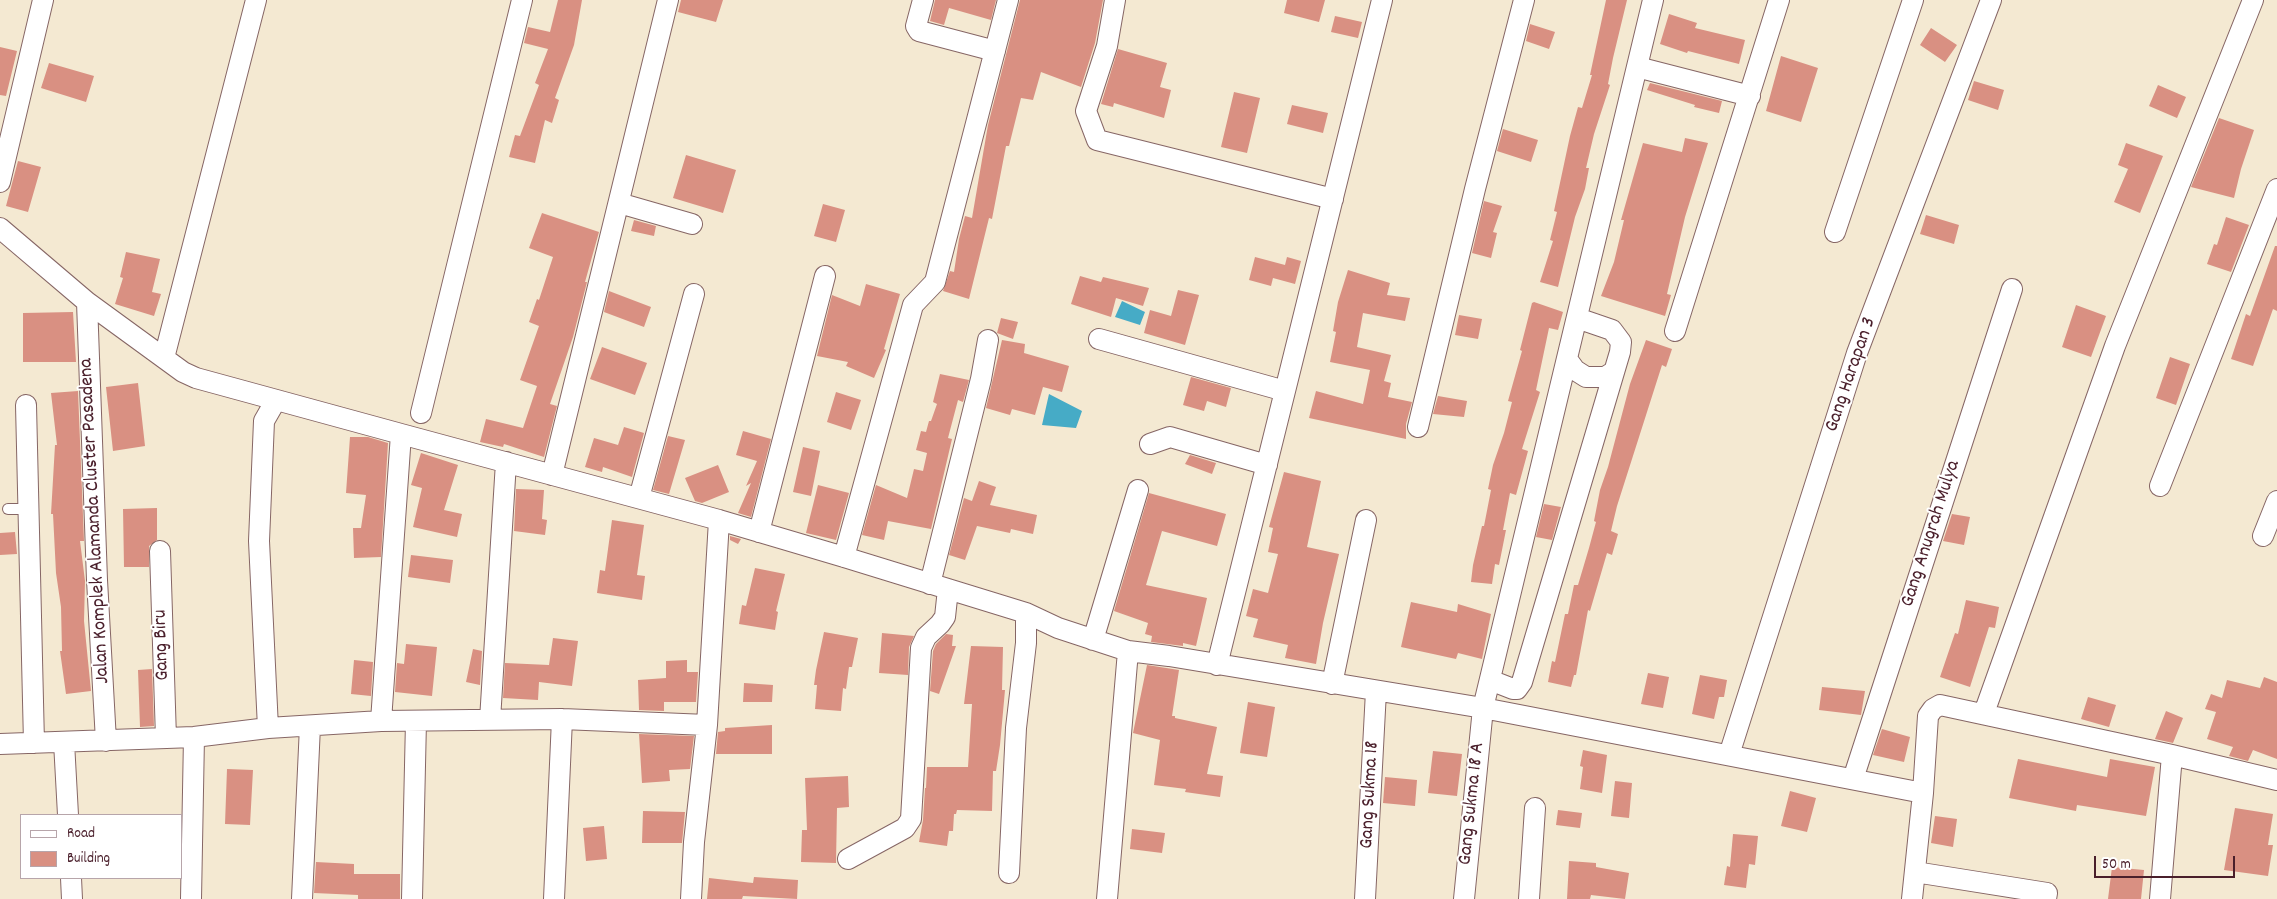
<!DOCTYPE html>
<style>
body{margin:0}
#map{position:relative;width:2277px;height:899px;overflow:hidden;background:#f4e9d2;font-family:Dekko,sans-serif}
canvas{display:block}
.legend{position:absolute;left:20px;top:814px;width:162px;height:65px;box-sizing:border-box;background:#fff;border:1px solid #b7a5aa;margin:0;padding:6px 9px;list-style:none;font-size:15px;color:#4a1f2b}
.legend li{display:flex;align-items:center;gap:10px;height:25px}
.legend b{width:25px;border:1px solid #b7a5aa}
.scale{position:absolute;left:2094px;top:856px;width:141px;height:22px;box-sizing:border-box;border:2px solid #4a1f2b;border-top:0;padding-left:6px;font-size:15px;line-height:18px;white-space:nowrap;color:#4a1f2b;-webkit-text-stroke:4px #fff;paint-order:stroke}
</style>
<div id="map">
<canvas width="2277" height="899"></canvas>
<ul class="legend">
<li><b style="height:6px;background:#fff"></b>Road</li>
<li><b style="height:14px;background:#d99082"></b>Building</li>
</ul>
<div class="scale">50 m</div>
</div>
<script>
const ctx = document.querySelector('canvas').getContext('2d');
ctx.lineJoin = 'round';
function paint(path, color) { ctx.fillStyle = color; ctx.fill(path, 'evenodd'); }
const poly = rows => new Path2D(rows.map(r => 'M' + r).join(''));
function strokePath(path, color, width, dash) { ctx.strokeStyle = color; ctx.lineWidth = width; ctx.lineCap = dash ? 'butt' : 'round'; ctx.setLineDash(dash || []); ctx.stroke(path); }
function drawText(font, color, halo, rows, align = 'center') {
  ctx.font = font + ' Dekko,sans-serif'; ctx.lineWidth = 4; ctx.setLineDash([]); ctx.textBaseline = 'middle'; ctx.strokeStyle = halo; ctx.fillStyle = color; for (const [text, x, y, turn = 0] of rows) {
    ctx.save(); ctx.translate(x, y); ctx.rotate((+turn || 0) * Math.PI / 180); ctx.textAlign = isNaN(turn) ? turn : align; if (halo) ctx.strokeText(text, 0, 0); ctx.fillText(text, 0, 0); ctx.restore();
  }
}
const water = poly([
 [1122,301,1145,312,1140,325,1115,317],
 [1049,394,1082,411,1076,428,1042,425]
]);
const building = poly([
 [558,0,582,0,574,45,555,98,559,100,552,123,545,120,535,163,509,157,515,135,520,136,539,85,535,83,548,49,524,43,528,27,550,32],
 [681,0,723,0,716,22,678,12],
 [935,0,996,0,991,20,949,8,944,25,930,21],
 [1020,0,1103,0,1095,43,1081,87,1041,72,1033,100,1021,98,1009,146,1006,146,992,219,989,218,969,299,943,291,950,271,954,272,959,239,965,216,972,218,988,125],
 [1287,0,1325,0,1319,22,1284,13],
 [1606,0,1627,0,1613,58,1608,84,1610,85,1594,134,1586,168,1589,168,1585,189,1575,217,1558,287,1540,282,1553,241,1550,240,1557,212,1554,211,1570,136,1578,107,1582,108,1592,75,1590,75],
 [1669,14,1697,23,1695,28,1745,40,1739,64,1688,51,1687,53,1660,44],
 [1335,16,1362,22,1358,38,1331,32],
 [1530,24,1555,32,1549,49,1526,41],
 [1931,28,1957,45,1945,62,1920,45],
 [0,47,17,51,6,96,0,95],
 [1118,49,1167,63,1160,87,1171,90,1164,118,1114,103,1113,107,1101,104],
 [1781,56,1818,68,1801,122,1766,111],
 [49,63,94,76,86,102,41,88],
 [1974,81,2004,90,1998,110,1968,100],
 [1650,83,1722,101,1719,113,1694,107,1695,105,1647,90],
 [2158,85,2186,97,2177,118,2149,106],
 [1234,92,1260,98,1247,153,1221,147],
 [1292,105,1328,113,1323,133,1287,124],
 [2219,118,2254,130,2241,169,2234,198,2191,187],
 [1503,129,1538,140,1531,162,1497,151],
 [1685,138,1708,143,1685,217,1667,294,1671,295,1665,316,1601,296,1614,262,1624,220,1621,220,1643,143,1682,152],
 [2126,143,2163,156,2140,213,2114,202,2128,169,2118,165],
 [686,155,736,170,723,213,673,198],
 [18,161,41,167,28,212,6,206],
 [1484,201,1502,206,1493,232,1497,233,1491,258,1472,253],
 [823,204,845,210,836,242,814,236],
 [542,213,599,232,585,282,587,282,573,337,550,404,557,406,544,457,504,444,503,447,480,442,486,419,523,428,537,386,520,380,539,326,529,322,537,299,539,300,553,257,529,248],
 [1926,215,1959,225,1954,244,1920,234],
 [2226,217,2249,225,2231,272,2207,264,2214,244,2217,245],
 [634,220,656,226,654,236,631,231],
 [2275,246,2277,246,2277,311,2273,309,2253,366,2231,359,2246,314,2250,316],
 [126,252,160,259,152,292,161,294,154,316,115,304,123,278,120,277],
 [1255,257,1285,265,1287,257,1301,261,1295,284,1273,278,1271,286,1249,280],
 [1348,270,1390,283,1387,295,1410,298,1405,321,1363,313,1357,347,1391,355,1384,381,1391,383,1388,397,1412,402,1406,424,1406,439,1309,418,1316,391,1363,404,1370,370,1330,362,1336,332,1333,331,1338,302],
 [1080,276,1101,282,1103,277,1149,288,1143,306,1116,298,1111,317,1071,304],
 [866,284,900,294,884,349,886,350,874,378,846,366,848,362,817,356,832,295,860,306],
 [1178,290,1199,295,1185,345,1144,333,1150,310,1171,316],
 [609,291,651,307,644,327,604,312],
 [1534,302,1563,312,1558,330,1549,328,1536,390,1540,392,1522,449,1528,451,1516,495,1510,493,1503,530,1506,530,1499,565,1495,564,1492,584,1471,582,1473,565,1482,526,1484,526,1491,490,1488,489,1493,465,1504,433,1512,402,1508,401,1522,351,1520,350,1532,303],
 [2076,305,2106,316,2091,357,2062,347],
 [73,312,76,362,23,362,23,313],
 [1459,315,1482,319,1478,339,1455,335],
 [1001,318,1018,322,1013,339,997,333],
 [1002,340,1025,344,1024,353,1069,366,1062,392,1043,387,1035,415,1012,409,1010,415,986,408],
 [1646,340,1672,349,1666,367,1662,365,1617,506,1611,531,1618,534,1612,555,1607,553,1590,611,1588,610,1576,675,1574,675,1571,687,1548,682,1552,661,1555,662,1565,614,1568,614,1574,585,1578,585,1589,548,1596,522,1594,521,1600,490,1608,467,1630,384],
 [602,347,647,363,635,395,590,379],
 [2170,357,2190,364,2176,405,2156,398],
 [940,374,969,380,963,402,958,400,948,438,952,439,931,529,888,521,884,540,862,535,876,485,907,498,914,469,923,471,927,453,916,450,921,431,926,432,929,421,931,421,937,404,933,402],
 [1191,377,1231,388,1226,407,1207,401,1204,411,1183,405],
 [138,383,145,446,113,451,106,387],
 [78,391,84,541,80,541,85,581,84,621,91,691,66,694,60,651,62,651,61,607,56,573,53,514,51,514,55,445,57,445,51,393],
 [836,392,861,400,851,430,827,422],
 [1438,396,1467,401,1464,417,1433,414],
 [624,427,644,433,632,477,603,467,602,472,585,467,594,438,618,445],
 [743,431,771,439,751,517,738,513,751,483,746,486,757,461,736,455],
 [668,436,685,440,669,494,653,490],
 [350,437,368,437,388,443,381,557,354,558,353,528,361,528,366,495,346,493],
 [803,447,820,451,811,496,793,492],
 [421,453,458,465,444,510,462,514,457,537,413,527,422,488,411,485],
 [1190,455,1216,463,1212,474,1185,464],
 [718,465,729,492,702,503,695,501,685,478],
 [1284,472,1321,481,1307,547,1339,554,1323,623,1316,664,1285,658,1288,645,1253,637,1258,619,1246,616,1253,589,1268,593,1278,554,1268,552,1273,528,1269,527],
 [979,481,996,487,990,505,1037,515,1033,534,1011,529,1010,533,977,526,965,560,949,555,964,498,972,501],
 [818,485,849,493,836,540,806,533],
 [516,489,544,490,542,519,547,520,545,535,514,531],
 [1149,493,1226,514,1217,546,1162,531,1146,585,1207,598,1196,646,1183,643,1183,646,1151,642,1152,636,1145,634,1148,623,1114,611],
 [1544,504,1561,507,1552,540,1536,537],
 [157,508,157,540,149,546,149,567,124,567,123,509],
 [1952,514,1970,517,1964,545,1943,541],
 [612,520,644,525,637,575,645,576,642,600,597,593,600,570,605,571],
 [15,532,17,554,0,555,0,533],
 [730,536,741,539,738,544,730,540],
 [411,555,453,560,450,583,408,577],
 [755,568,785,574,776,611,778,612,775,630,739,624,742,605,746,606],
 [1966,600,1999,607,1995,628,1989,627,1970,687,1940,677,1955,633,1958,634],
 [1411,602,1457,612,1458,604,1491,614,1482,659,1458,653,1456,659,1401,647],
 [824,632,858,638,852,667,849,667,846,689,843,688,841,711,815,709,817,685,814,685,816,670],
 [882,633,914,636,909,647,908,675,879,673],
 [946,634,953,635,952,646,956,646,939,694,930,691,933,651,936,644],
 [553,638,578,641,572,686,539,682,538,700,503,698,505,663,549,665],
 [406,644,437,647,432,696,395,692,397,663,404,664],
 [971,646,1003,647,1002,690,1005,690,1000,745,996,771,993,771,992,811,957,810,956,814,954,814,953,831,949,831,947,846,919,842,923,820,925,788,926,788,927,767,968,767,972,704,964,704],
 [473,649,482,651,480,685,466,682],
 [354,660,373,662,371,696,351,694],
 [687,660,687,672,698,672,696,702,664,702,664,711,639,710,638,680,666,678,666,661],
 [1147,665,1179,670,1172,716,1175,716,1175,718,1217,727,1207,774,1223,776,1220,797,1185,792,1186,789,1154,785,1160,740,1133,733],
 [152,669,154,726,140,727,138,670],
 [1648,673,1669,677,1663,708,1641,704],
 [1700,675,1727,680,1724,697,1719,697,1714,719,1692,714],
 [2264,677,2277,682,2277,759,2253,750,2248,761,2229,756,2233,747,2207,739,2216,712,2205,709,2211,694,2222,698,2227,680,2260,688],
 [744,683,773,685,772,702,743,702],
 [1822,687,1865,691,1861,715,1819,710],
 [2088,697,2116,705,2109,727,2081,719],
 [1248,702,1275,707,1267,757,1240,753],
 [2166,711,2183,718,2173,743,2155,739],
 [772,725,772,754,716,754,718,732,725,731,725,728],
 [1882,729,1910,737,1904,762,1873,755],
 [639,734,694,736,690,769,669,770,670,781,642,783],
 [1583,750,1607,755,1602,793,1580,789,1583,767,1580,766],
 [1433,751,1462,754,1457,796,1428,793],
 [2018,759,2107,777,2110,759,2155,767,2146,816,2077,805,2076,811,2009,798],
 [227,769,253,770,250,825,225,824],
 [848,776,849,807,837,808,836,863,801,862,802,830,807,830,805,778],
 [1385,777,1417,780,1415,806,1383,803],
 [1615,781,1632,783,1629,818,1611,816],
 [1790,791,1816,798,1807,832,1781,826],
 [2235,808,2273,814,2268,845,2273,845,2268,876,2224,870],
 [1558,810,1582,813,1580,828,1556,825],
 [643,811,685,812,682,843,642,843],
 [1935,816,1957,819,1953,847,1931,843],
 [604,826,607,859,586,861,583,828],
 [1132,829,1165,833,1162,853,1130,849],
 [1733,834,1758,836,1755,865,1749,864,1746,888,1724,885,1727,866,1730,867],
 [1569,861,1596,863,1596,867,1629,873,1625,899,1591,895,1590,899,1567,899],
 [316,862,354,864,354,874,400,874,400,899,358,899,358,895,314,893],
 [2112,867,2144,870,2141,899,2108,899],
 [754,877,798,880,797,899,743,896,742,899,707,899,709,878,753,883]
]);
const lane = poly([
 [8,509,28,509]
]);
const street = poly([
 [923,0,916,26,919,31,995,51],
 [1115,0,1107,46,1086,111,1097,140,1333,199],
 [1637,67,1750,96],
 [0,182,43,0],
 [619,203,692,224],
 [0,228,87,302,183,372,196,378,401,434],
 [1835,232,1913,0],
 [87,302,97,580,106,741],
 [1675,331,1779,0],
 [1099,339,1285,391],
 [164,358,256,0],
 [1567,359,1575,370,1586,377,1605,377,1613,372],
 [26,405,34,743],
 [421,413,522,0],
 [1418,427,1475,189,1524,0],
 [1150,444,1170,437,1267,465],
 [552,475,668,0],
 [2160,486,2277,189],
 [639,498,694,294],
 [759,532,825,276],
 [2263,536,2277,501],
 [160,551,166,738],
 [844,557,913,305,935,282,1008,0],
 [930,584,981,379,988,340],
 [1093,640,1138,490],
 [1217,665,1382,0],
 [1490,680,1513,689,1517,689,1522,682,1620,352,1621,342,1612,330,1577,318],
 [1332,684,1366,520],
 [1984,713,2115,346,2253,0],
 [490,720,506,462],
 [381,721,401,434,719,520,844,557,1026,613,1058,628,1128,651,1169,656,1483,708,1923,793,1928,716,1933,709,1940,705,2172,755,2277,780],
 [268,728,259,541,264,421,276,400],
 [64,742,68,815],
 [0,744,194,737,268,728,381,721,562,719,707,725,719,520],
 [1729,755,1857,353,1991,0],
 [1853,779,2012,289],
 [848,859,905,828,911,819,921,648,926,637,940,624,945,617,948,589],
 [1915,872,2047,893,2046,899],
 [1009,873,1016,728,1026,643,1026,613],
 [71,878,72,899],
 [191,899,194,737],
 [302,899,310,726],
 [412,899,416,721],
 [554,899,562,719],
 [691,899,694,842,707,725],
 [1107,899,1128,651],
 [1365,899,1376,691],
 [1464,899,1483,708,1653,0],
 [1529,899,1535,808],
 [1912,899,1923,793],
 [2160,899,2172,755]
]);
const streetNames = [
 ["Gang Harapan 3",1852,375,-71],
 ["Jalan Komplek Alamanda Cluster Pasadena",96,521,-93],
 ["Gang Anugrah Mulya",1932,534,-72],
 ["Gang Biru",163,645,-92],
 ["Gang Sukma 18",1371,795,-87],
 ["Gang Sukma 18 A",1473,804,-84]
];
paint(water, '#46abc6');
paint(building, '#d99082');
strokePath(lane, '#866665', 12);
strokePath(street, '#866665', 22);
strokePath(lane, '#fff', 10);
strokePath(street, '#fff', 20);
drawText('20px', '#4a1f2b', '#fff', streetNames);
</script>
